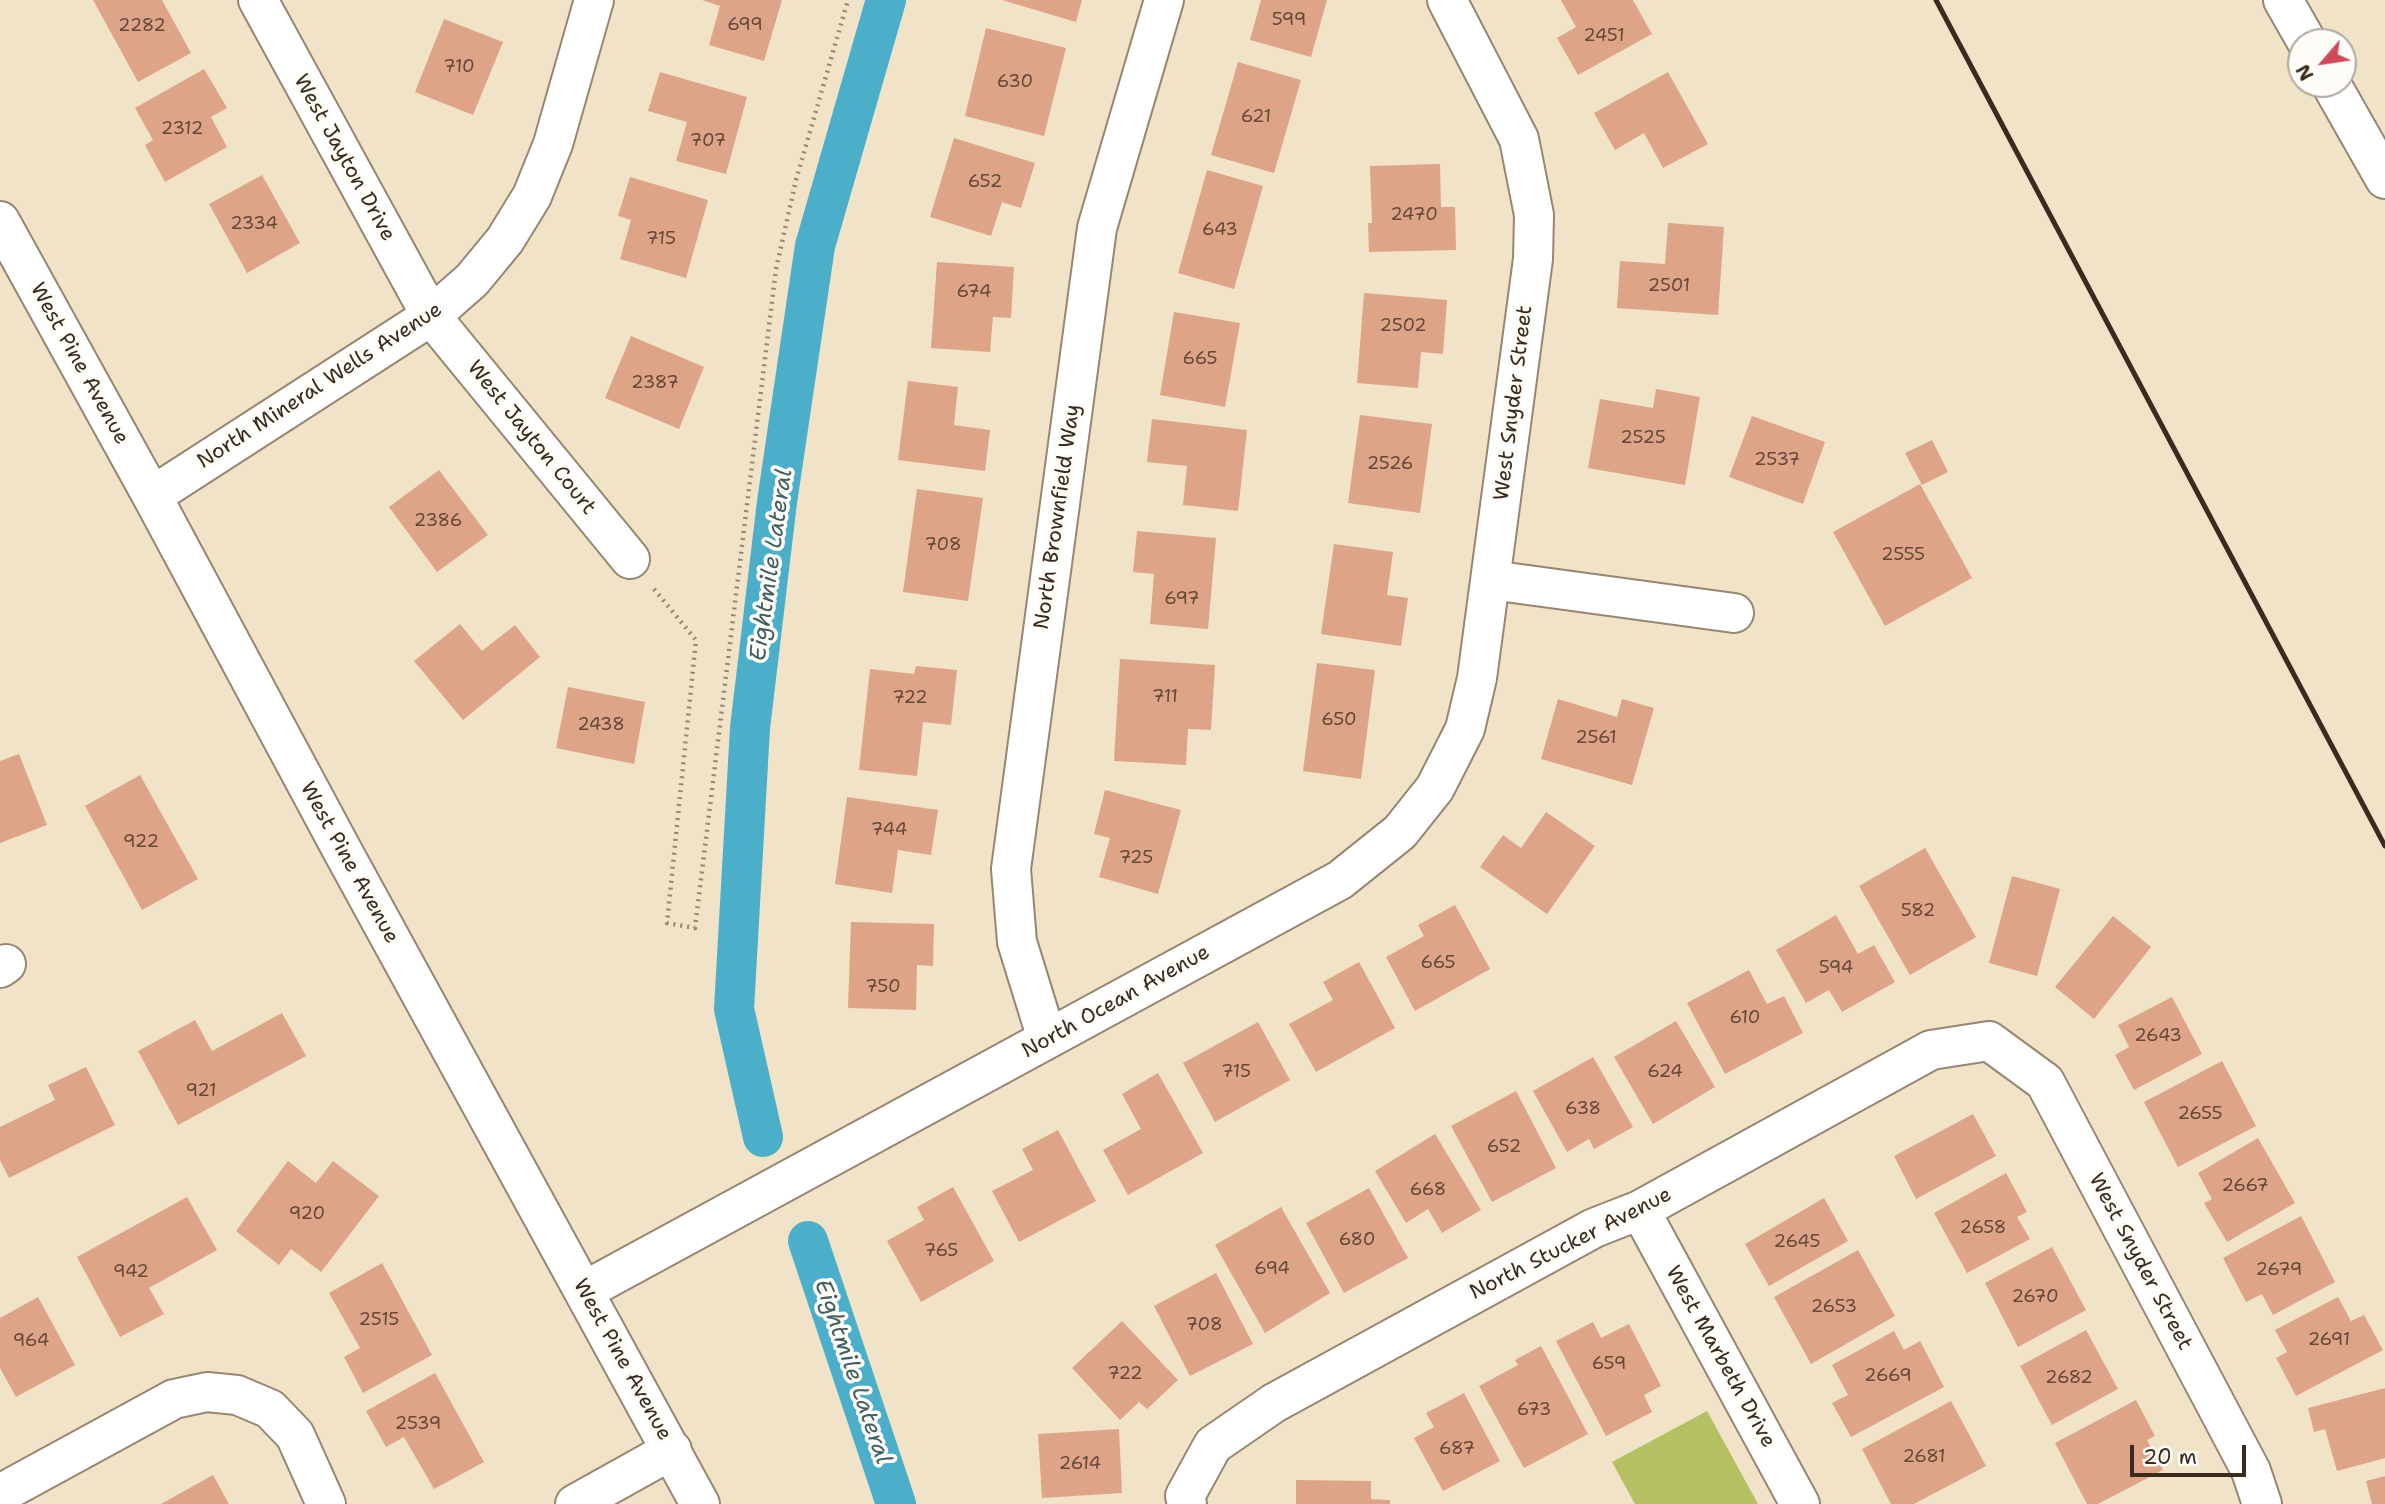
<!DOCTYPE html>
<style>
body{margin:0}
#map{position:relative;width:2385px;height:1504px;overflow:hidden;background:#f1e3c7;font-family:"Shantell Sans",sans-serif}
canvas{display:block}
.north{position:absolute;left:2287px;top:28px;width:70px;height:70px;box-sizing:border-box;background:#fdfcf7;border:2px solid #afa8a0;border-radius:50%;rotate:241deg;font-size:19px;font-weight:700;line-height:28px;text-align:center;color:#3b2a1e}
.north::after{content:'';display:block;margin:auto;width:24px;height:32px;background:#d1495b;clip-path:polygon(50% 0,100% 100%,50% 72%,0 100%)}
.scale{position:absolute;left:2130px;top:1445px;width:116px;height:32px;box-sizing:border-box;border:4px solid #3b2a1e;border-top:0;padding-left:9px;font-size:21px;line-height:24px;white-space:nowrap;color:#3b2a1e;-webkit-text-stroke:5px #fdfcf7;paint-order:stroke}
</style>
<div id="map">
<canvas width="2385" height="1504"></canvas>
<div class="north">N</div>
<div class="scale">20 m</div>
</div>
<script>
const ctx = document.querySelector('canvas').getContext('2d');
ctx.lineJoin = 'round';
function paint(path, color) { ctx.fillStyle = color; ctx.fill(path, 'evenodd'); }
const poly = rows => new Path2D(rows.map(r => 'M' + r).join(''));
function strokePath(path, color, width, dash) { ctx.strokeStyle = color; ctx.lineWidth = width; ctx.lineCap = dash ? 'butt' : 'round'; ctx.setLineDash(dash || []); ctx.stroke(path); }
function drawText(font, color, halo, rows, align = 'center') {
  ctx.font = font + ' "Shantell Sans",sans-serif'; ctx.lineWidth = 7; ctx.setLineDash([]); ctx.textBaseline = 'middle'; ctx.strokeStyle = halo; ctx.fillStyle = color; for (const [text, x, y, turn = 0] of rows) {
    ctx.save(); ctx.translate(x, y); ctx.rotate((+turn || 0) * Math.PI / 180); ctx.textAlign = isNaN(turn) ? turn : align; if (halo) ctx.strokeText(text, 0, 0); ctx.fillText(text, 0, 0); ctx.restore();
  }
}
const green = poly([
 [1707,1411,1758,1504,1635,1504,1612,1462]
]);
const canal = poly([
 [763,1137,734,1009,750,728,777,502,815,246,886,0],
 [808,1241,896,1504]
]);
const building = poly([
 [93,0,162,0,191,53,138,82],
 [782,0,764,61,709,45,720,6,702,0],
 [1002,0,1082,0,1076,22],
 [1261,0,1327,0,1311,57,1250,40],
 [1561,0,1633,0,1652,34,1578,75,1557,38,1576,27],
 [444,19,503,42,473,115,415,92],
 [986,28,1066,48,1044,136,965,116],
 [1238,62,1301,80,1274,173,1211,155],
 [204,69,227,108,211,117,227,147,165,182,145,145,153,140,135,108],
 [660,72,747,97,726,174,676,161,687,122,648,111],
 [1668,72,1708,144,1663,168,1644,133,1615,150,1594,113],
 [954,138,1035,163,1021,208,1002,202,991,236,930,217],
 [1440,164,1441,207,1455,207,1456,250,1369,252,1368,223,1372,223,1370,166],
 [1207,170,1263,186,1234,289,1178,273],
 [262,175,300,243,247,273,209,204],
 [630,177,708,200,686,278,620,259,631,220,618,216],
 [1668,223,1724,227,1718,315,1617,308,1620,261,1665,264],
 [937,262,1014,267,1011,318,993,317,990,352,931,348],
 [1364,293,1447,300,1443,354,1421,352,1418,388,1357,383],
 [1174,312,1240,323,1225,407,1160,395],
 [631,336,704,367,679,429,605,398],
 [908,381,958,387,954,425,990,430,985,471,898,460],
 [1656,389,1700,397,1685,485,1588,468,1600,399,1653,408],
 [1360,415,1432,424,1420,513,1348,503],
 [1752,416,1825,442,1803,504,1729,477],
 [1152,419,1247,430,1238,511,1183,505,1187,466,1147,462],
 [1932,440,1948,472,1922,485,1905,453],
 [439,470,488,535,437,572,389,507],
 [1920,484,1972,578,1885,626,1833,532],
 [917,489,983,498,968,601,903,592],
 [1137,531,1216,538,1208,629,1150,624,1154,574,1133,572],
 [1334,544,1393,552,1387,595,1408,598,1401,646,1321,634],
 [460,624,482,651,515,625,540,657,463,720,414,661],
 [1120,659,1215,665,1211,730,1188,729,1186,765,1114,761],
 [1317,663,1375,670,1361,779,1303,771],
 [916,666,957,670,951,725,923,722,917,776,859,770,870,669,914,674],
 [568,687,645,702,634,764,556,748],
 [1558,699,1617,717,1622,699,1654,708,1632,785,1541,759],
 [19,754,47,825,0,843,0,761],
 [140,775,198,879,142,910,85,806],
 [1105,790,1181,810,1158,894,1099,877,1110,838,1094,834],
 [847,797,938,810,931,855,898,850,892,893,835,884],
 [1546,812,1595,846,1547,914,1480,867,1503,835,1521,848],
 [1925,848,1976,937,1910,975,1859,886],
 [2012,876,2060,889,2037,976,1989,963],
 [1455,905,1490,969,1415,1011,1386,957,1424,936,1418,925],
 [1836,915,1858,954,1874,945,1895,982,1842,1012,1829,990,1806,1003,1776,950],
 [2113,916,2151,947,2094,1019,2055,987],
 [851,922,934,924,933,966,917,965,916,1010,848,1008],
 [1359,962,1395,1028,1316,1072,1289,1024,1333,1000,1323,982],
 [1749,970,1767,1004,1784,996,1803,1033,1725,1074,1687,1003],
 [2172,997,2202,1054,2134,1090,2115,1055,2129,1047,2118,1025],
 [282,1013,306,1056,178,1125,138,1051,195,1020,212,1051],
 [1676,1021,1715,1087,1653,1124,1614,1057],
 [1258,1022,1290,1080,1215,1122,1183,1063],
 [1593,1057,1633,1127,1594,1149,1589,1139,1567,1152,1533,1091],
 [2222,1061,2256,1126,2178,1167,2144,1102],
 [86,1067,115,1125,9,1178,0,1160,0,1127,55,1100,48,1085],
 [1158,1073,1203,1153,1128,1195,1103,1150,1141,1129,1122,1094],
 [1516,1091,1556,1168,1492,1202,1451,1126],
 [1973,1114,1996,1156,1916,1199,1894,1156],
 [1058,1130,1096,1201,1019,1242,992,1191,1033,1170,1022,1149],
 [1435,1134,1481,1210,1442,1233,1428,1209,1406,1223,1375,1171],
 [2258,1138,2295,1203,2227,1242,2204,1203,2212,1199,2198,1173],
 [288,1161,316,1183,333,1161,379,1196,321,1272,291,1249,279,1265,236,1231],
 [2006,1173,2027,1212,2017,1217,2030,1239,1967,1273,1934,1213],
 [953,1187,994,1261,921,1302,887,1241,924,1220,917,1207],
 [1369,1188,1408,1258,1344,1293,1306,1223],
 [187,1197,217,1250,149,1288,164,1314,120,1337,77,1257],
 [1824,1198,1848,1241,1769,1286,1745,1244],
 [1281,1207,1330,1293,1265,1333,1215,1245],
 [2301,1216,2335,1282,2273,1315,2262,1294,2246,1302,2223,1258],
 [2052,1247,2086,1310,2018,1347,1985,1283],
 [1858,1250,1895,1316,1811,1364,1774,1297],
 [382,1263,432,1355,363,1393,344,1357,360,1348,329,1293],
 [1216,1273,1253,1344,1190,1376,1154,1306],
 [38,1297,75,1365,16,1397,0,1368,0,1318],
 [2338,1297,2351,1321,2364,1315,2383,1350,2296,1396,2276,1358,2287,1352,2275,1330],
 [1122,1321,1178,1380,1147,1409,1139,1402,1120,1420,1072,1368],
 [1593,1322,1601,1338,1629,1324,1661,1386,1644,1395,1652,1412,1606,1436,1556,1341],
 [2086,1330,2118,1389,2052,1425,2020,1366],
 [1894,1331,1904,1350,1920,1341,1944,1387,1851,1437,1832,1403,1848,1395,1832,1365],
 [1541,1346,1588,1434,1524,1468,1479,1386,1518,1365,1515,1360],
 [435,1373,484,1462,434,1489,404,1437,386,1447,366,1411],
 [2385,1388,2385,1458,2337,1471,2325,1429,2314,1432,2308,1408],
 [1464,1393,1500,1461,1443,1491,1414,1438,1434,1427,1426,1413],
 [2136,1400,2155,1436,2147,1440,2163,1470,2098,1504,2087,1504,2055,1443],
 [1951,1401,1986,1466,1914,1504,1891,1504,1862,1449],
 [1119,1429,1122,1493,1042,1498,1038,1434],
 [213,1475,229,1504,161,1504],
 [2385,1476,2385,1504,2372,1504,2366,1481],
 [1296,1480,1371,1481,1371,1499,1390,1500,1390,1504,1296,1504]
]);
const path = poly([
 [654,589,696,640,667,923,695,928,776,269,796,180,848,0]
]);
const minor = poly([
 [258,0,431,316,630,559],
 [2283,0,2307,42],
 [2331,84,2385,179],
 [0,221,152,496,342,850,700,1504],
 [152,496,431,316,472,280,505,240,532,196,553,144,594,0],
 [1491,580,1734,613],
 [0,968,6,964],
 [1047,1039,1017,942,1011,869,1097,228,1164,0],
 [1640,1210,1800,1504],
 [584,1291,1340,880,1400,832,1435,788,1465,729,1477,678,1533,259,1534,215,1519,139,1447,0],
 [0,1494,174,1399,207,1392,237,1395,270,1409,295,1435,326,1504],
 [575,1504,672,1450],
 [1187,1504,1185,1496,1213,1445,1274,1403,1594,1228,1640,1210,1931,1050,1989,1041,2045,1082,2251,1471,2262,1504]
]);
const rail = poly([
 [1936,0,2385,846]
]);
const numberNames = [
 ["599",1289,20],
 ["699",745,25],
 ["2282",142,26],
 ["2451",1604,36],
 ["710",459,67],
 ["630",1015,82],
 ["621",1256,117],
 ["2312",182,129],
 ["707",708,141],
 ["652",985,182],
 ["2470",1414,215],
 ["2334",254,224],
 ["643",1220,230],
 ["715",661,239],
 ["2501",1669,286],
 ["674",974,292],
 ["2502",1403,326],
 ["665",1200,359],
 ["2387",655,383],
 ["2525",1643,438],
 ["2537",1777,460],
 ["2526",1390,464],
 ["2386",438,521],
 ["708",943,545],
 ["2555",1903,555],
 ["697",1182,599],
 ["711",1165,697],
 ["722",910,698],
 ["650",1339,720],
 ["2438",601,725],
 ["2561",1596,738],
 ["744",889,830],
 ["922",141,842],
 ["725",1136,858],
 ["582",1918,911],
 ["665",1438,963],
 ["594",1836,968],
 ["750",883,987],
 ["610",1745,1018],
 ["2643",2158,1036],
 ["715",1236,1072],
 ["624",1665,1072],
 ["921",201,1091],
 ["638",1583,1109],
 ["2655",2200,1114],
 ["652",1504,1147],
 ["2667",2245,1186],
 ["668",1428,1190],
 ["920",307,1214],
 ["2658",1983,1228],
 ["680",1357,1240],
 ["2645",1797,1242],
 ["765",941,1251],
 ["694",1272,1269],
 ["2679",2279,1270],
 ["942",131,1272],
 ["2670",2035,1297],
 ["2653",1834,1307],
 ["2515",379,1320],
 ["708",1204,1325],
 ["2691",2329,1340],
 ["964",31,1341],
 ["659",1609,1364],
 ["722",1125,1374],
 ["2669",1888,1376],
 ["2682",2069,1378],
 ["673",1534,1410],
 ["2539",418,1424],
 ["687",1457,1449],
 ["2681",1924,1457],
 ["2614",1080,1464]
];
const streetNames = [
 ["West Jayton Drive",344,158,61],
 ["West Pine Avenue",79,364,61],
 ["North Mineral Wells Avenue",320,386,-33],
 ["West Snyder Street",1514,403,-83],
 ["West Jayton Court",531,438,51],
 ["North Brownfield Way",1058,517,-82],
 ["West Pine Avenue",349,863,61],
 ["North Ocean Avenue",1116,1002,-29],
 ["North Stucker Avenue",1571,1244,-27],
 ["West Snyder Street",2140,1262,62],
 ["West Marbeth Drive",1720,1357,61],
 ["West Pine Avenue",622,1360,61]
];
const waterNames = [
 ["Eightmile Lateral",772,565,-82],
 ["Eightmile Lateral",852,1372,71]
];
paint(green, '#b4c062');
strokePath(canal, '#4bafca', 40);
paint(building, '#dea487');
strokePath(minor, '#968672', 42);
strokePath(path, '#968672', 4.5, [2, 5]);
strokePath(minor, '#fff', 38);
strokePath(rail, '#3b2a1e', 5);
drawText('18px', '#644838', null, numberNames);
drawText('21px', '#3b2a1e', '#fdfcf7', streetNames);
drawText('italic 23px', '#415f63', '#fdfcf7', waterNames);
</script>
